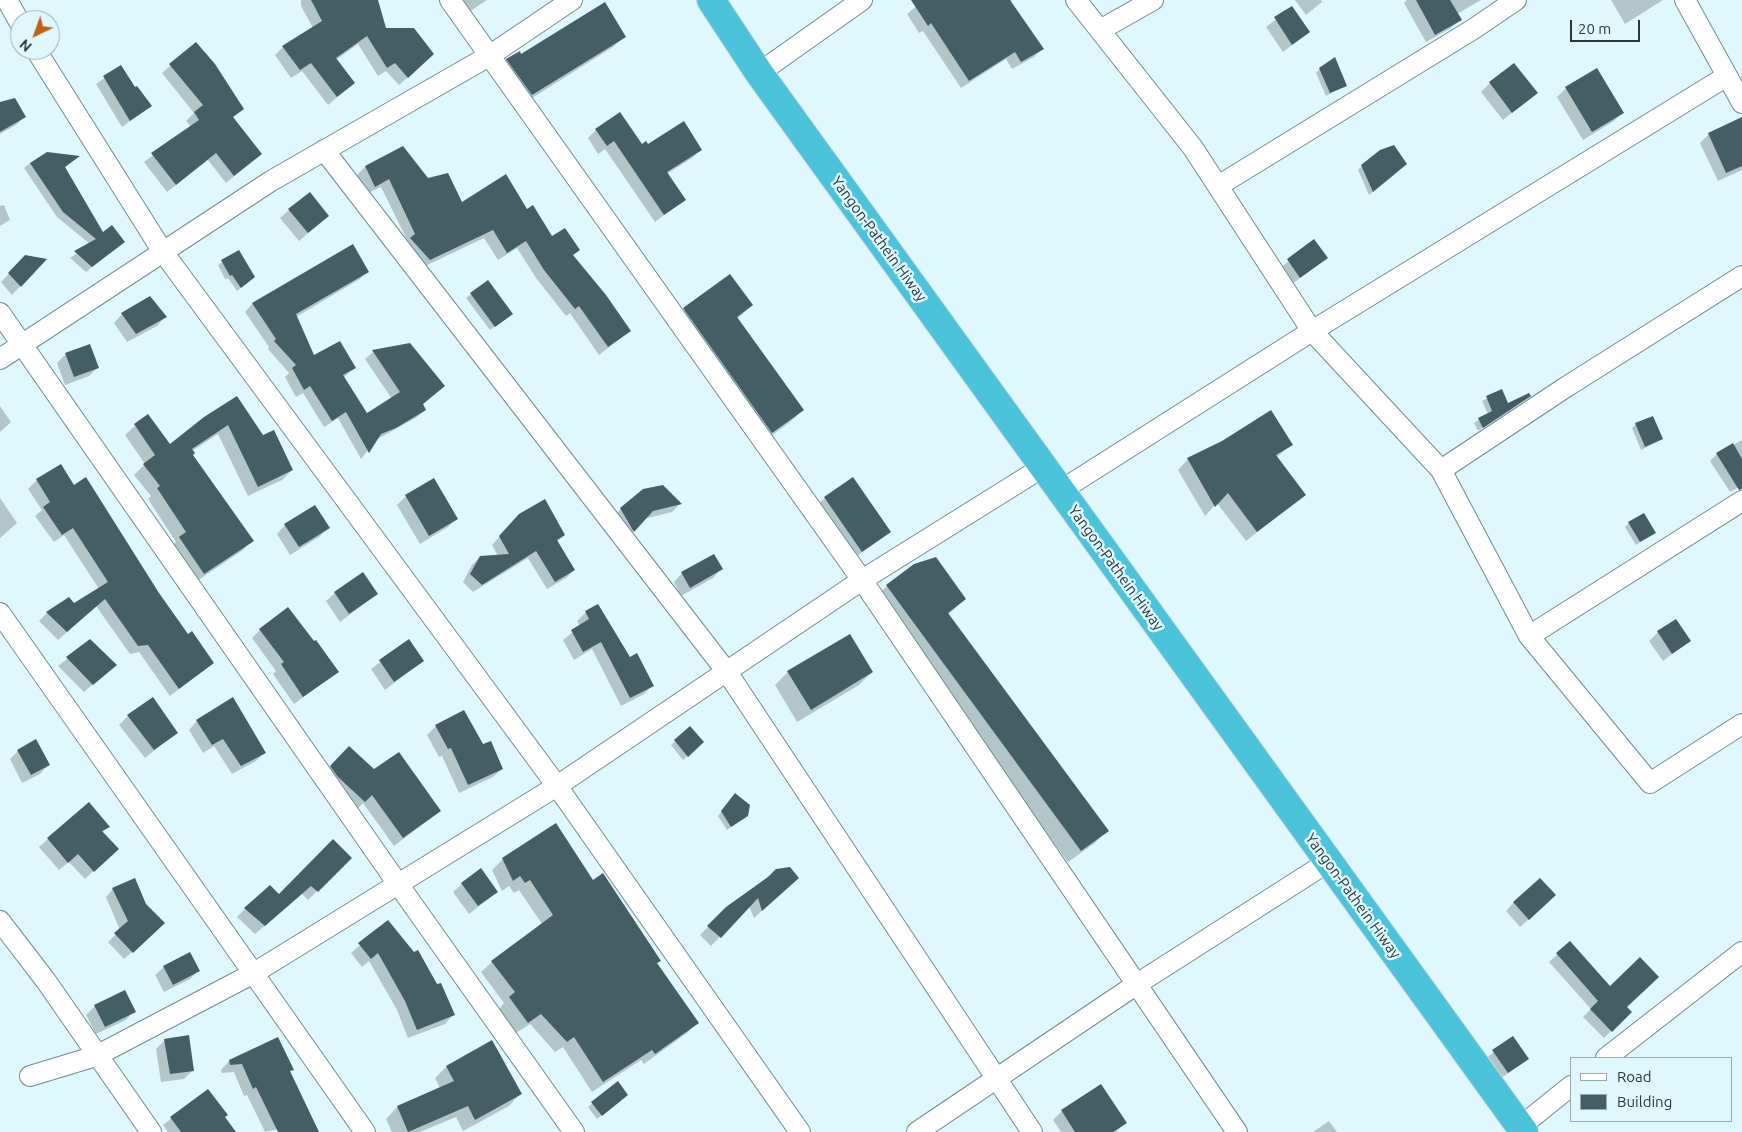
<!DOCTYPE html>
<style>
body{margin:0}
#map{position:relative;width:1742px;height:1132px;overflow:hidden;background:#dff8fd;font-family:Ubuntu,sans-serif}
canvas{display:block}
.legend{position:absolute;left:1570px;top:1057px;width:162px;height:65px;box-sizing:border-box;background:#dff8fd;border:1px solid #97abaf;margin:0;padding:6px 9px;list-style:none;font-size:15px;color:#2b383a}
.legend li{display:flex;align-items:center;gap:10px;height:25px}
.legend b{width:25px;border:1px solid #97abaf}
.north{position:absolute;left:10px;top:10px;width:50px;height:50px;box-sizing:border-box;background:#dff8fd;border:1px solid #97abaf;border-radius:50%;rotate:222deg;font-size:14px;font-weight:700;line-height:20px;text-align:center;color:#2b383a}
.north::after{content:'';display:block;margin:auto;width:18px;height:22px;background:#bf6213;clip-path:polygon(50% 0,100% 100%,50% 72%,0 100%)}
.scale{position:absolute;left:1570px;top:20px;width:70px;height:22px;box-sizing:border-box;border:2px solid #2b383a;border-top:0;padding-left:6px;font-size:15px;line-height:18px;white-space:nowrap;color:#2b383a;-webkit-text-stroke:4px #dff8fd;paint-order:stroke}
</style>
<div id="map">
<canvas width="1742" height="1132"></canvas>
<ul class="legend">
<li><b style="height:6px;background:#fff"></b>Road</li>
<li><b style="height:14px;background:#435e64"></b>Building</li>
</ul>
<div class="north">N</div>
<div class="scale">20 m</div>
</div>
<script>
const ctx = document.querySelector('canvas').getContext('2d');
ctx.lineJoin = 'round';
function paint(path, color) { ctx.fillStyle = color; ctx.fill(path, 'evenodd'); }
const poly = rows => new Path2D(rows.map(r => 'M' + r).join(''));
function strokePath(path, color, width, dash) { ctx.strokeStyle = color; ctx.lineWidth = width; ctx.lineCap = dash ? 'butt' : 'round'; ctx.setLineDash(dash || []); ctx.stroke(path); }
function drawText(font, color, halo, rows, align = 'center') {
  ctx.font = font + ' Ubuntu,sans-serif'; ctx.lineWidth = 5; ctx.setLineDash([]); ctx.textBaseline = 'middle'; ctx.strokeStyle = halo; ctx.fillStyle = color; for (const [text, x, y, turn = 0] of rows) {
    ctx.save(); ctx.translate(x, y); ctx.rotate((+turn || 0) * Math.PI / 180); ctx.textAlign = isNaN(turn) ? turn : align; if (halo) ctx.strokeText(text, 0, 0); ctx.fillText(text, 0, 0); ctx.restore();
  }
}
const shadow = poly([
 [301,0,377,0,385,30,424,63,399,85,386,71,378,76,358,44,336,60,354,83,328,105,302,71,291,78,275,55,283,47,313,28,301,6],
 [453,0,487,0,463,16],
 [924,0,1012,0,1010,2,1042,49,1034,57,1012,69,1006,59,961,88,923,31,919,33,907,14],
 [1295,0,1321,0,1322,2,1306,15],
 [1407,0,1481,0,1457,14,1460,20,1451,28,1426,42,1404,3],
 [1611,0,1663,0,1625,24],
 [1292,7,1309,32,1283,52,1266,27],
 [624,37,613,47,521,105,496,70,507,60,521,55],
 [196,43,243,108,232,118,261,154,226,183,208,160,167,192,144,162,191,127,186,121,194,113,162,73],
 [121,67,135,89,150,106,122,127,96,84],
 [1320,69,1346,85,1326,96,1316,73],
 [1597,69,1623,112,1614,121,1583,140,1557,97,1566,88],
 [1490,83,1536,93,1503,120,1481,92],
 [0,104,25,116,16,125,0,134],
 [1742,129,1742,170,1718,181,1700,143,1709,134],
 [596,130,642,146,700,150,692,158,667,174,684,200,655,222,605,149,598,154,588,138],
 [403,148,427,179,462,203,527,211,552,238,578,250,572,256,630,331,599,355,570,313,566,316,536,278,517,248,498,260,484,238,421,268,381,187,366,194,357,175,365,167],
 [77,157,64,168,103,234,123,242,86,272,70,258,90,244,57,217,24,168,30,163],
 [1362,166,1401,168,1369,195,1358,170],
 [4,205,10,220,0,226,0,206],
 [289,210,328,216,299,241,280,218],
 [1314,241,1326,258,1291,285,1279,269],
 [352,246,367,271,360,279,296,317,314,357,354,368,343,378,367,414,392,399,365,359,373,352,409,345,443,386,422,405,425,410,417,417,376,440,361,459,338,418,324,427,303,393,296,397,285,377,289,373,268,349,269,347,245,312,252,304],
 [239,252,249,281,237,291,228,278,225,279,218,265],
 [26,256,45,259,12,295,1,282],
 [487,282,507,318,490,330,466,298],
 [752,305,737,319,803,410,790,422,759,445,672,321,684,309],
 [122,314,165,317,157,326,127,342,114,323],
 [89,345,98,367,89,376,65,385,57,363,65,355],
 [1501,391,1508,405,1529,396,1478,431,1474,423,1488,414,1482,401],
 [237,398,262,436,292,470,282,480,248,496,218,434,192,451,192,455,252,540,243,550,194,583,170,548,176,542,148,499,151,496,134,475,145,464,125,435,147,415,170,445],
 [0,406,11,422,0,432],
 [1636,424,1662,439,1641,450,1632,428],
 [1742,440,1742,485,1730,492,1710,461,1717,454],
 [1292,444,1276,458,1305,494,1246,541,1217,503,1205,516,1178,470,1188,459],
 [60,466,73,487,158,594,188,636,212,663,170,696,139,652,130,654,96,606,58,640,39,621,47,613,74,605,99,589,64,535,54,542,35,516,42,510,28,489,37,480],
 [406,496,456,519,448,527,420,544,397,505],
 [0,498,17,523,0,538],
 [825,498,890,531,853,559,816,506],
 [680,504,672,512,644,519,625,539,612,518,621,509],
 [1629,523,1654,533,1636,545,1625,527],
 [511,524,564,535,557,542,574,570,566,578,547,589,528,558,473,592,463,582,472,565,480,557,498,556,492,545],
 [285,525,328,528,319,537,290,555,277,534],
 [721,569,713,578,681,596,674,582,682,573],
 [887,586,965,599,948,615,1107,830,1095,843,1068,862,874,598],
 [335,593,377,594,340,622,326,601],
 [586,612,652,686,644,694,621,706,592,649,574,660,563,640,580,626,577,621],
 [260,630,337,672,294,704,273,674,276,671,252,638],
 [1658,632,1689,641,1663,661,1649,641],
 [90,641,115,665,84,692,58,666],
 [409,641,423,661,385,690,371,669],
 [788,672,872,672,859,685,797,722,775,685],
 [128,716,176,733,145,758,119,725],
 [197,721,265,752,256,761,232,774,214,746,203,753,189,730],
 [436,726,482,746,502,769,493,777,459,793,442,756,439,757,427,735],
 [690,728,703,742,683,760,671,745],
 [18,751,48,765,40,774,22,783,10,759],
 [341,756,374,771,440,811,394,846,363,803,356,810,323,776],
 [731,799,747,816,727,830,718,816],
 [108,827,102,833,108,857,85,879,69,862,59,870,39,847,48,839],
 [350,858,308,900,302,894,255,934,237,917,245,909,279,896],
 [503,859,592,881,697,1022,687,1033,644,1064,641,1060,592,1092,563,1047,555,1052,530,1024,516,1033,499,1009,504,1003,481,972,492,962,542,924,519,890,514,893,509,886,502,891,492,870],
 [777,870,789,886,754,918,749,906,711,946,700,935,727,908],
 [462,884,497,892,469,914,453,892],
 [113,889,156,931,124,959,108,942,120,930,106,897],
 [1514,902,1546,904,1520,927,1506,911],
 [388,922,453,1015,445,1024,408,1038,397,1010,369,961,362,967,351,953],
 [1570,943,1630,1012,1604,1038,1583,1017,1591,1009,1549,962],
 [164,967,199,970,190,979,164,992,155,975],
 [95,1006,134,1011,126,1020,96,1034,86,1015],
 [1512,1037,1527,1059,1499,1080,1484,1060],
 [165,1040,193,1070,184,1079,161,1082,156,1049],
 [229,1061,292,1070,289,1072,319,1132,280,1132,279,1129,265,1132,247,1095,244,1096,234,1072,222,1073,221,1070],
 [446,1067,520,1094,509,1106,463,1131,456,1117,420,1132,392,1132,386,1119,397,1107,440,1088,435,1078],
 [617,1083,627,1095,597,1119,588,1107],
 [1101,1086,1125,1123,1116,1132,1061,1132,1053,1120,1062,1111],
 [208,1090,234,1132,168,1132,163,1125],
 [1329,1121,1337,1132,1313,1132]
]);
const building = poly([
 [311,0,378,0,386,28,414,28,434,54,408,78,395,63,387,68,367,36,336,58,355,83,337,97,311,63,300,70,282,46,322,21],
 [911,0,1010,0,1044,49,1021,62,1015,52,969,81,931,23,928,26],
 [1416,0,1450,0,1462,20,1435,35],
 [605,2,626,37,532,95,506,59,520,51,521,54],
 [1292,6,1310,32,1292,45,1274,17],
 [196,42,215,64,244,109,233,117,262,154,234,176,216,153,176,185,151,153,199,120,194,112,203,105,169,64],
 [1335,57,1347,86,1330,93,1319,68],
 [1514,63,1538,93,1512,113,1489,82],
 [121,65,135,87,137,86,152,106,130,121,103,76],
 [1597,68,1624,113,1592,132,1565,87],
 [15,98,26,117,0,132,0,102],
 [620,112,642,144,646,141,648,144,684,121,702,150,667,172,686,200,664,215,614,141,607,146,595,129],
 [1742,117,1742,166,1726,173,1708,133],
 [1394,145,1407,164,1373,192,1361,165,1380,150],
 [403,146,428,178,448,173,462,202,506,174,527,209,533,205,552,236,565,228,580,250,573,255,606,295,631,331,608,347,579,306,575,309,544,270,526,241,507,253,493,230,430,260,410,238,415,234,389,179,375,187,365,166],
 [47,152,80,156,65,167,103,232,112,225,125,242,92,267,74,251,96,239,63,212,30,163],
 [310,192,329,216,308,233,288,209],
 [1314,239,1328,258,1300,278,1287,259],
 [353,244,369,272,296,314,314,355,340,341,356,368,343,375,367,413,400,392,372,350,410,343,445,386,423,404,426,410,396,428,381,434,369,453,346,412,332,421,310,386,304,390,292,368,296,365,274,341,276,339,252,303],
 [239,250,255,277,241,288,232,275,230,276,221,260],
 [25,255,47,259,21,287,8,273],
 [730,274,753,305,737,317,804,410,772,433,683,308],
 [488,280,513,314,495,327,470,293],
 [150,296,167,317,136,334,121,313],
 [90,344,99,368,74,377,65,353],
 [1502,389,1508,403,1529,393,1531,396,1483,428,1478,418,1492,411,1486,396],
 [237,396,263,435,274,430,293,470,258,487,228,425,192,449,195,453,193,455,254,541,204,574,179,537,186,532,157,488,160,486,143,464,155,455,134,424,148,414,170,444,204,417],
 [1271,410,1293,445,1276,455,1306,495,1257,532,1228,493,1215,507,1187,458,1222,441],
 [1653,416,1663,439,1645,447,1635,423],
 [1733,443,1742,459,1742,489,1739,490,1716,453],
 [61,464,74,485,86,477,159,593,188,634,192,631,214,663,179,689,148,645,138,646,105,599,67,632,46,612,69,597,74,603,108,582,73,528,62,535,43,507,50,502,36,479],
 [853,477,891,532,862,552,824,497],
 [434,478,458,519,429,536,405,495],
 [663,485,682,504,653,511,634,532,620,508,643,489],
 [545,499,565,535,557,540,575,570,555,582,536,551,482,585,470,574,480,556,509,554,499,536,519,514],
 [315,505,330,528,299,547,284,524],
 [1644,513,1656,533,1640,542,1628,522],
 [714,554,723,569,690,588,681,572],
 [936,557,966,599,948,613,1109,831,1081,851,886,585,914,564],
 [363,572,378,594,349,614,334,592],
 [598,604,630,657,637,653,654,686,630,698,601,642,583,652,571,630,589,619,585,611],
 [288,607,314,641,316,640,339,672,303,697,281,664,284,662,259,629],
 [1676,619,1691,641,1672,654,1657,631],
 [850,634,873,672,811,710,787,671],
 [90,639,117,665,93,685,66,657],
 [409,639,424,661,394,682,379,660],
 [153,697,178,733,154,750,127,715],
 [233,697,266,753,241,766,223,739,212,745,196,720],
 [464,710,483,744,491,741,503,769,468,785,451,748,448,749,435,725],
 [690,726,704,742,688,757,674,740],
 [36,739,50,765,31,775,17,750],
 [349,746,374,769,399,752,441,811,403,838,372,795,365,802,338,777,330,766],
 [735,793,750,805,748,816,731,827,721,811],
 [89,802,110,827,102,831,119,849,94,872,78,854,68,863,47,838],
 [556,823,593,880,603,873,661,961,657,963,699,1023,655,1054,652,1050,603,1082,574,1037,567,1042,541,1014,528,1023,509,997,515,992,491,961,553,915,530,880,525,883,520,876,513,881,502,858],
 [333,839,352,858,318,892,311,886,265,926,244,908,270,885,279,894],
 [790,867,799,878,762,911,758,898,721,938,707,926,726,907,768,877,776,869],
 [481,868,498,892,478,906,461,883],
 [135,878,146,904,165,923,133,953,114,933,128,921,112,888],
 [1540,878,1556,895,1529,920,1513,902],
 [388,920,414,952,418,950,437,984,441,983,455,1015,417,1030,405,1001,378,953,371,959,358,943],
 [1570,941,1610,986,1640,957,1659,977,1627,1007,1632,1012,1612,1032,1590,1009,1598,1001,1556,953],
 [190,952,200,971,173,985,163,966],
 [125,990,136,1012,105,1027,94,1005],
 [189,1035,194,1071,170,1074,164,1039],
 [1513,1036,1529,1059,1508,1073,1492,1050],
 [278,1037,294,1070,290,1071,319,1132,278,1132,256,1087,253,1089,242,1064,230,1065,229,1060],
 [492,1040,522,1094,475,1120,468,1106,408,1132,397,1106,454,1081,446,1066],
 [618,1081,628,1095,602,1116,591,1102],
 [1101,1084,1127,1123,1113,1132,1075,1132,1061,1110],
 [208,1089,228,1115,225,1117,236,1132,181,1132,170,1117]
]);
const street = poly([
 [7,0,20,23],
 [450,0,862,580,1237,1132],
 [1076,0,1193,148,1312,331,1441,470,1529,636,1650,783,1742,724],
 [1685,0,1742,103],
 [1100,30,1153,0],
 [36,50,163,252,557,786,800,1132],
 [759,73,862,0],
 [324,150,727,672,1032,1132],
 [1218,186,1475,28,1516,0],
 [0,313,398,884,574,1132],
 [0,359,271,181,489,56,572,0],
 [1441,470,1566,387,1742,276],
 [1060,491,1312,331,1727,76],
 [0,613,365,1132],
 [1529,636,1742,501],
 [0,921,46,981,151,1132],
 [1606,1058,1742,952],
 [30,1076,96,1056,254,973,557,786,862,580,1043,467],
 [1520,1127,1571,1086],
 [917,1132,1137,984,1328,862]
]);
const highway = poly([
 [711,0,759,73,1524,1132]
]);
const streetNames = [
 ["Yangon-Pathein Hiway",879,239,54],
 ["Yangon-Pathein Hiway",1116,568,54],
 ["Yangon-Pathein Hiway",1353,896,54]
];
paint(shadow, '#0003');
paint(building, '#435e64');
strokePath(street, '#6f8c93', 22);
strokePath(highway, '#d5d7d8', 30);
strokePath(street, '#fff', 20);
strokePath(highway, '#4bc3da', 28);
drawText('15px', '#2b383a', '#dff8fd', streetNames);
</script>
